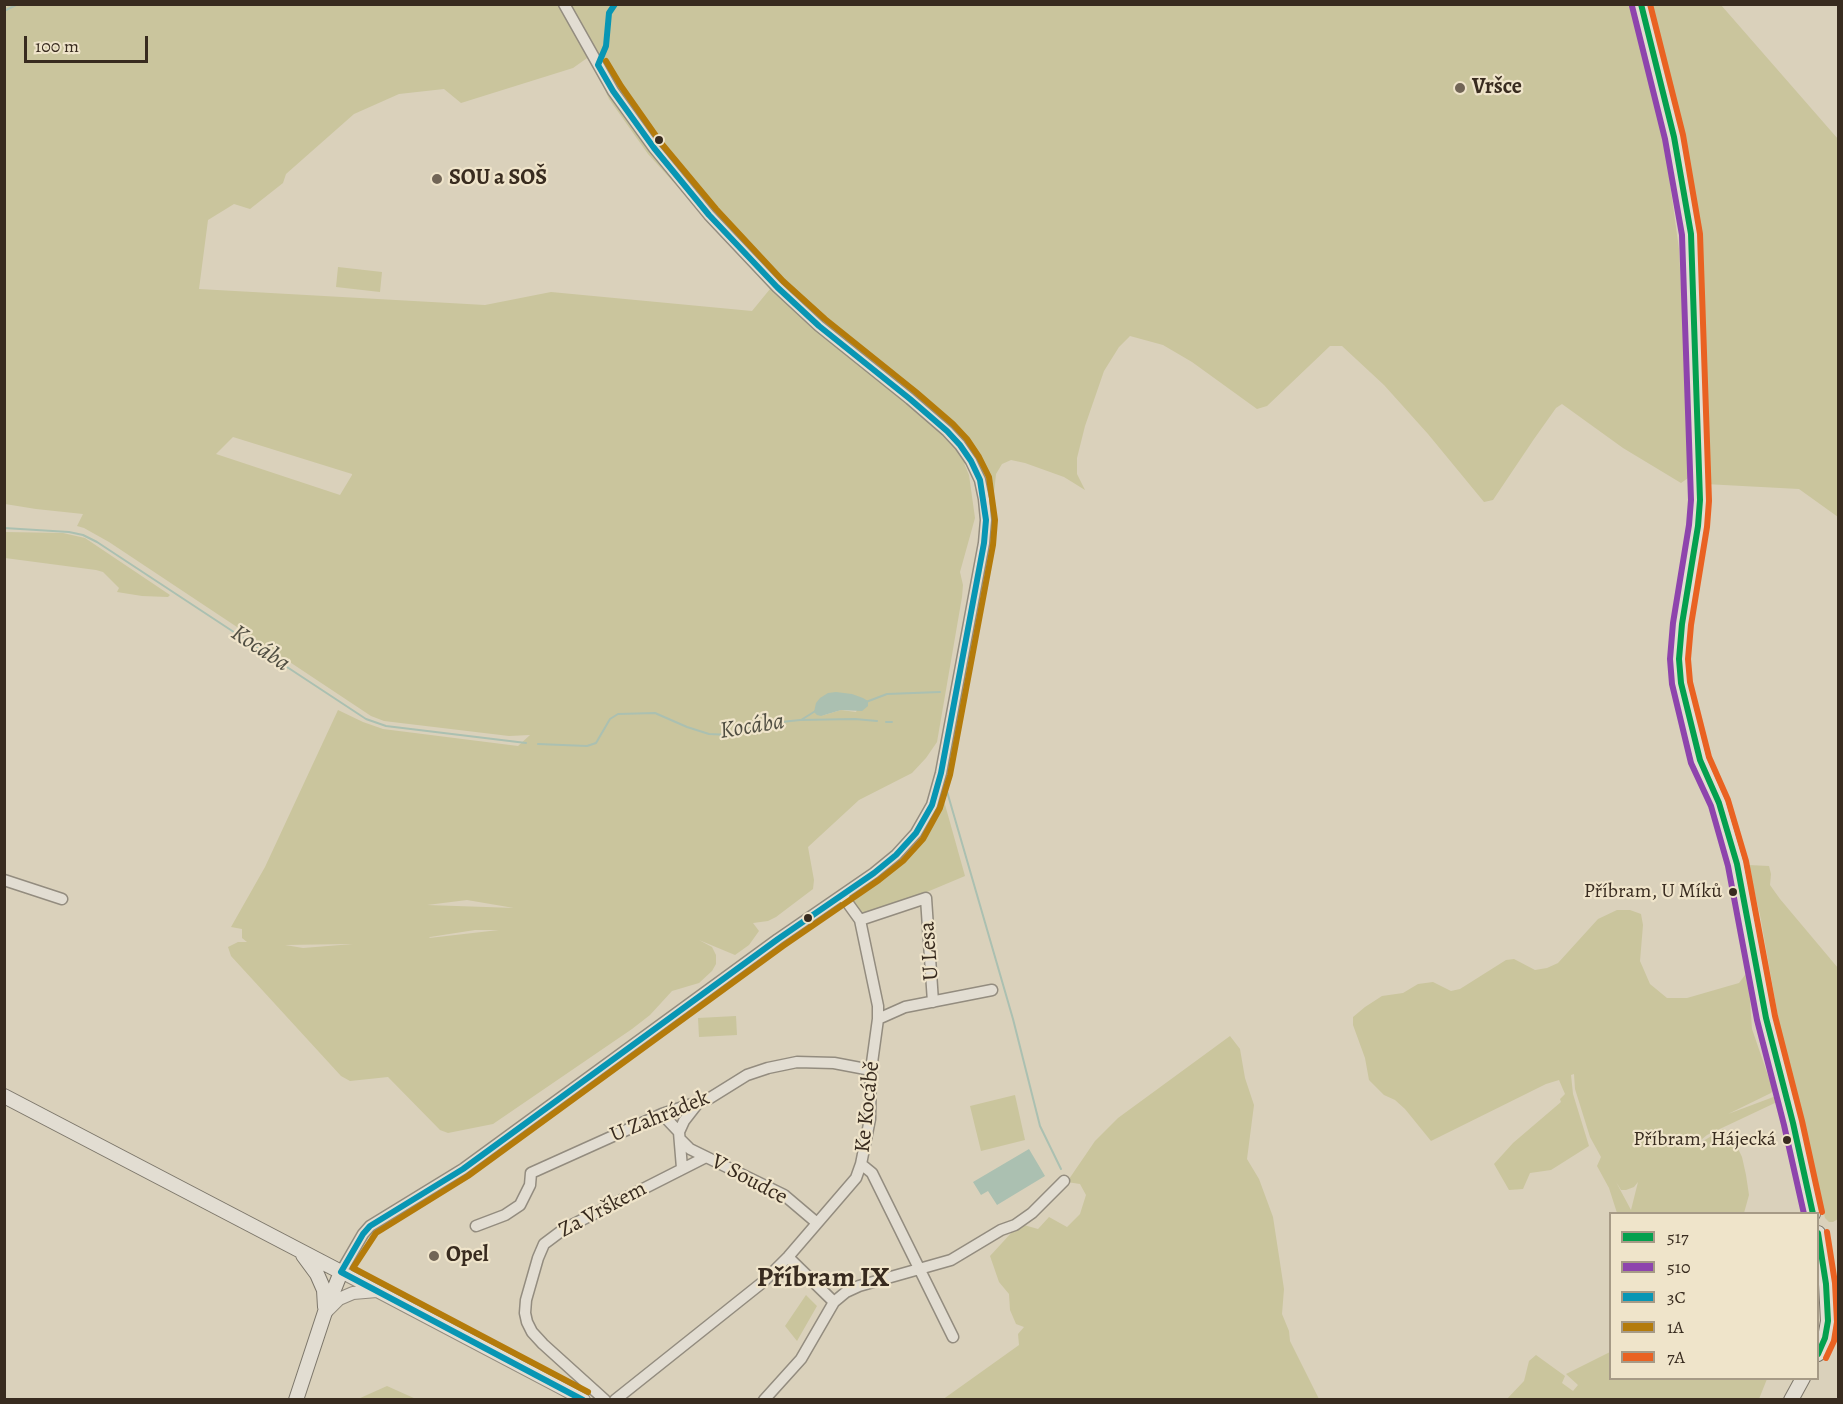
<!DOCTYPE html>
<meta charset="utf-8">
<style>
body{margin:0}
#map{position:relative;width:1843px;height:1404px;overflow:hidden;background:#dad1bb;font-family:Alegreya,serif}
canvas{display:block}
.frame{position:absolute;inset:0;border:6px solid #382b1f;pointer-events:none}
.legend{position:absolute;left:1609px;top:1212px;width:210px;height:168px;box-sizing:border-box;background:#efe4ca;border:2px solid #a69a86;margin:0;padding:8px 10px;list-style:none;font-size:18px;color:#382b1f}
.legend li{display:flex;align-items:center;gap:12px;height:30px}
.legend b{width:30px;border:2px solid #a69a86}
.scale{position:absolute;left:24px;top:36px;width:124px;height:27px;box-sizing:border-box;border:3px solid #382b1f;border-top:0;padding-left:8px;font-size:18px;line-height:21px;white-space:nowrap;color:#382b1f;-webkit-text-stroke:4px #efe4ca;paint-order:stroke}
</style>
<div id="map">
<canvas width="1843" height="1404"></canvas>
<div class="frame"></div>
<ul class="legend">
<li><b style="height:8px;background:#03a04e"></b>517</li>
<li><b style="height:8px;background:#8e44ad"></b>510</li>
<li><b style="height:8px;background:#0896b4"></b>3C</li>
<li><b style="height:8px;background:#b47b0b"></b>1A</li>
<li><b style="height:8px;background:#e96222"></b>7A</li>
</ul>
<div class="scale">100 m</div>
</div>
<script>
const ctx = document.querySelector('canvas').getContext('2d');
ctx.lineJoin = 'round';
function paint(path, color) { ctx.fillStyle = color; ctx.fill(path, 'evenodd'); }
const poly = rows => new Path2D(rows.map(r => 'M' + r).join(''));
function strokePath(path, color, width, dash) { ctx.strokeStyle = color; ctx.lineWidth = width; ctx.lineCap = dash ? 'butt' : 'round'; ctx.setLineDash(dash || []); ctx.stroke(path); }
function drawText(font, color, halo, rows, align = 'center') {
  ctx.font = font + ' Alegreya,serif'; ctx.lineWidth = 4.5; ctx.setLineDash([]); ctx.textBaseline = 'middle'; ctx.strokeStyle = halo; ctx.fillStyle = color; for (const [text, x, y, turn = 0] of rows) {
    ctx.save(); ctx.translate(x, y); ctx.rotate((+turn || 0) * Math.PI / 180); ctx.textAlign = isNaN(turn) ? turn : align; if (halo) ctx.strokeText(text, 0, 0); ctx.fillText(text, 0, 0); ctx.restore();
  }
}
const green = poly([
 [12,4,1631,5,1664,140,1679,249,1691,476,1681,483,1623,448,1562,404,1556,408,1534,439,1493,500,1484,502,1428,434,1384,385,1342,346,1330,346,1267,406,1257,409,1192,362,1163,345,1130,336,1119,347,1104,371,1085,426,1077,458,1077,474,1085,490,1064,477,1025,463,1011,460,1002,464,996,474,994,493,964,463,969,475,975,518,960,572,963,585,962,597,937,742,926,758,912,773,859,800,808,847,814,880,813,889,776,917,768,921,753,923,759,931,749,945,735,955,699,940,712,947,716,955,716,964,712,971,699,983,672,991,650,1015,632,1029,493,1124,448,1133,440,1130,388,1077,350,1081,341,1076,231,956,228,947,238,942,247,942,242,938,242,929,231,927,265,867,338,710,363,722,383,729,518,746,530,735,509,736,384,721,371,716,109,542,84,528,77,526,83,514,36,509,5,504,4,8],
 [590,56,609,99,648,154,770,289,752,311,551,292,485,305,199,289,208,220,234,204,250,209,283,183,286,174,354,114,399,94,444,89,461,103,573,68],
 [233,437,352,474,352,475,340,495,216,454],
 [863,698,856,712,841,710,821,716],
 [467,900,514,908,515,908,427,905],
 [475,930,499,930,429,938,430,937],
 [350,944,353,944,303,948,285,945],
 [1649,5,1721,5,1838,139,1838,517,1799,489,1705,484,1696,202,1681,137,1671,102],
 [338,267,382,272,380,292,336,287],
 [5,532,63,533,85,538,170,595,168,597,142,596,117,592,119,588,103,572,96,570,5,558],
 [944,801,965,876,896,905,862,915,852,903,872,883,903,862,929,831],
 [1748,865,1769,866,1771,874,1770,885,1780,899,1838,968,1838,1219,1833,1222,1829,1222,1825,1218,1779,1022,1760,915],
 [1617,910,1630,910,1641,914,1643,925,1640,961,1650,984,1667,998,1687,998,1739,983,1748,971,1752,1029,1773,1090,1771,1093,1728,1114,1776,1096,1777,1102,1707,1135,1690,1149,1723,1129,1732,1136,1742,1157,1746,1175,1749,1195,1744,1213,1617,1213,1609,1188,1597,1166,1601,1157,1590,1137,1575,1089,1574,1074,1571,1075,1573,1094,1589,1146,1551,1170,1530,1173,1523,1189,1509,1190,1494,1164,1513,1143,1561,1102,1560,1099,1565,1094,1559,1080,1546,1084,1431,1141,1405,1109,1395,1100,1384,1095,1369,1080,1365,1058,1353,1025,1353,1017,1365,1007,1382,996,1403,993,1418,984,1433,982,1451,991,1460,989,1506,960,1514,959,1535,970,1547,968,1558,963,1598,919],
 [1616,1182,1621,1190,1626,1190,1634,1187,1638,1182,1631,1210],
 [736,1016,737,1035,699,1037,698,1018],
 [1230,1036,1240,1049,1245,1078,1254,1105,1247,1159,1259,1179,1273,1217,1284,1289,1282,1314,1289,1331,1290,1341,1319,1399,942,1400,1019,1345,1018,1334,1024,1327,1016,1324,1010,1310,1009,1294,999,1282,990,1256,1013,1231,1024,1225,1038,1229,1049,1217,1067,1227,1080,1214,1086,1195,1080,1184,1067,1182,1095,1141,1118,1118],
 [1015,1095,1025,1140,981,1151,970,1106],
 [806,1295,817,1306,797,1341,785,1326],
 [1610,1352,1610,1378,1767,1379,1759,1399,1506,1400,1524,1381,1529,1361,1536,1355,1565,1376,1562,1383,1573,1391,1578,1385,1566,1374],
 [387,1386,416,1399,358,1399]
]);
const water = poly([
 [836,692,852,694,863,698,868,701,868,706,862,711,841,710,821,716,817,715,814,712,816,703,820,698,828,693],
 [1029,1149,1045,1176,997,1205,988,1191,981,1195,973,1182]
]);
const stream = poly([
 [4,11,18,4],
 [4,528,69,532,83,535,97,542,366,719,386,726,526,743],
 [962,699,946,788,1013,1019,1040,1126,1061,1169],
 [866,702,887,694,940,692],
 [801,720,817,710],
 [886,722,892,722],
 [538,744,587,746,596,743,610,719,618,714,655,713,687,727,709,734,731,735,763,724,800,720,855,719,877,721]
]);
const minor = poly([
 [4,880,62,899],
 [860,920,926,898,933,1002],
 [878,1019,905,1007,992,990],
 [662,1114,679,1132,682,1168],
 [679,1132,684,1121,698,1103],
 [680,1139,690,1149,784,1195,817,1223],
 [861,1164,872,1173,953,1337],
 [476,1226,505,1215,520,1205,530,1185,531,1173,662,1114,710,1098,747,1075,768,1068,797,1062,834,1063,871,1070],
 [788,1257,834,1302],
 [341,1272,363,1234,370,1226,463,1169,778,939,874,873,896,855,916,833,932,805,941,773,984,543,986,520,984,499,980,480,971,461,960,445,947,431,910,399,819,326,777,287,709,215,654,148,613,91,564,4],
 [605,1400,543,1344,532,1332,527,1322,525,1313,526,1300,538,1258,544,1244,564,1229,706,1157],
 [615,1400,763,1282,788,1257,856,1178,861,1164,870,1119,871,1070,878,1019,878,1006,860,920,842,895],
 [764,1400,801,1359,834,1302,846,1292,859,1286,951,1260,1001,1230,1015,1225,1032,1213,1064,1181]
]);
const tertiary = poly([
 [341,1272,584,1400],
 [326,1312,339,1299,353,1293,377,1291]
]);
const secondary = poly([
 [1641,4,1674,137,1691,234,1700,500,1698,526,1682,624,1679,659,1681,683,1700,760,1719,803,1737,864,1766,1018,1793,1123,1813,1214],
 [4,1096,341,1272,325,1312,296,1400],
 [1818,1233,1826,1284,1828,1321,1825,1338,1818,1354],
 [303,1255,317,1274,324,1290,325,1307],
 [1791,1400,1803,1378]
]);
const bus1 = poly([
 [1641,4,1674,137,1691,234,1700,500,1698,526,1682,624,1679,659,1681,683,1700,760,1719,803,1737,864,1766,1018,1793,1123,1813,1214],
 [1818,1233,1826,1284,1828,1321,1825,1338,1818,1354]
]);
const bus2 = poly([
 [1632,6,1665,139,1682,235,1691,500,1689,525,1673,623,1670,659,1672,684,1691,763,1711,806,1728,866,1757,1020,1784,1125,1804,1214]
]);
const bus3 = poly([
 [583,1400,341,1272,363,1234,370,1226,463,1169,778,939,874,873,896,855,916,833,932,805,941,773,984,543,986,520,980,480,971,461,960,445,947,431,910,399,819,326,777,287,709,215,654,148,613,91,598,65,606,46,609,13,615,4]
]);
const bus4 = poly([
 [588,1392,353,1268,376,1233,468,1176,783,946,879,880,903,861,923,839,940,808,950,775,993,545,995,520,989,477,979,457,967,439,953,424,916,392,825,319,783,281,716,209,661,143,621,86,606,61]
]);
const bus5 = poly([
 [1650,4,1683,135,1700,234,1709,501,1707,527,1691,625,1688,659,1690,682,1709,757,1728,800,1746,861,1775,1016,1802,1121,1822,1212],
 [1826,1358,1834,1341,1837,1322,1835,1283,1827,1232]
]);
const markers = [
 [1460,88,6,"#716556"],
 [659,140,5,"#382b1f"],
 [437,179,6,"#716556"],
 [1733,892,5,"#382b1f"],
 [808,918,5,"#382b1f"],
 [1787,1140,5,"#382b1f"],
 [434,1256,6,"#716556"]
];
const busNames = [
 ["Příbram, U Míků",1722,892],
 ["Příbram, Hájecká",1776,1140]
];
const poiNames = [
 ["Vršce",1472,88],
 ["SOU a SOŠ",449,179],
 ["Opel",446,1256]
];
const streetNames = [
 ["U Lesa",930,951,-94],
 ["Ke Kocábě",868,1107,-84],
 ["U Zahrádek",660,1117,-22],
 ["V Soudce",749,1180,28],
 ["Za Vrškem",603,1210,-28]
];
const waterNames = [
 ["Kocába",260,649,33],
 ["Kocába",752,727,-9]
];
const districtNames = [
 ["Příbram IX",823,1279]
];
paint(green, '#cac59d');
paint(water, '#abc0b1');
strokePath(stream, '#abc0b1', 2);
strokePath(minor, '#938c7f', 13);
strokePath(tertiary, '#938c7f', 14);
strokePath(secondary, '#7c766a', 16);
strokePath(minor, '#e2ddd2', 10);
strokePath(tertiary, '#e2ddd2', 12);
strokePath(secondary, '#e2ddd2', 14);
strokePath(bus1, '#03a04e', 6);
strokePath(bus2, '#8e44ad', 6);
strokePath(bus3, '#0896b4', 6);
strokePath(bus4, '#b47b0b', 6);
strokePath(bus5, '#e96222', 6);
for (const [x, y, r, color] of markers) { const dot = new Path2D(); dot.arc(x, y, r, 0, 2 * Math.PI); ctx.fillStyle = color; ctx.fill(dot); strokePath(dot, '#efe4ca', 2); }
drawText('20px', '#382b1f', '#efe4ca', busNames, 'right');
drawText('bold 22px', '#382b1f', '#efe4ca', poiNames, 'left');
drawText('22px', '#382b1f', '#efe4ca', streetNames);
drawText('italic 24px', '#504e42', '#efe4ca', waterNames);
drawText('bold 28px', '#382b1f', '#efe4ca', districtNames);
</script>
